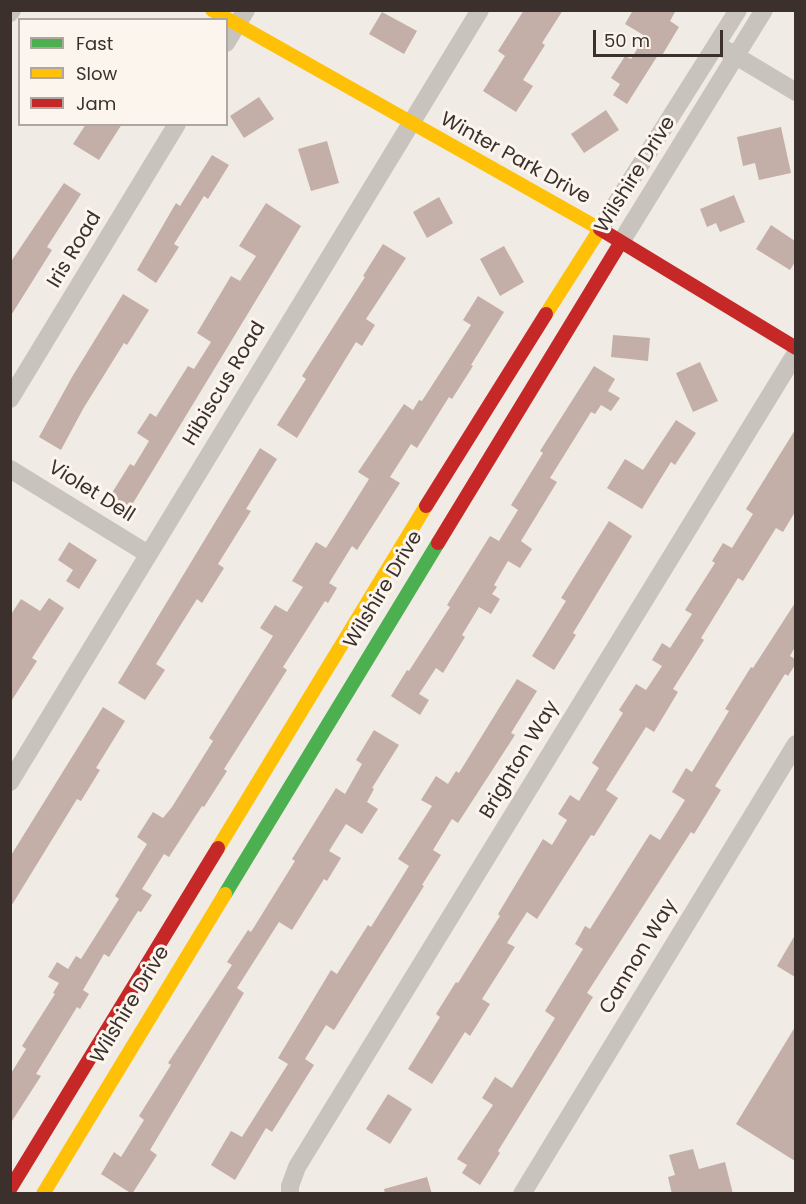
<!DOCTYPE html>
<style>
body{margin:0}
#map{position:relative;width:806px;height:1204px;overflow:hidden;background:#f0ebe5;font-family:Poppins,sans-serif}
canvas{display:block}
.frame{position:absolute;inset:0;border:12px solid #3b302b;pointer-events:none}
.legend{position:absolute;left:18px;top:18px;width:210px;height:108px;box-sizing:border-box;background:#fbf5ee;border:2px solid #aea6a0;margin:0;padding:8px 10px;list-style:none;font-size:18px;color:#3b302b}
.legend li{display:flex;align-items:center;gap:12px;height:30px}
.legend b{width:30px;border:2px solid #aea6a0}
.scale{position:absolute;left:593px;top:30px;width:130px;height:27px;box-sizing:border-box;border:3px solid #3b302b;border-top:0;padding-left:8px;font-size:18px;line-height:21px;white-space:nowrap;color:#3b302b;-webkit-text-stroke:4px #fbf5ee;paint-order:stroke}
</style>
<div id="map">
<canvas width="806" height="1204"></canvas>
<div class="frame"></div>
<ul class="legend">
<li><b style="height:8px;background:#4caf50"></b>Fast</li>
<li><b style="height:8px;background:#ffc107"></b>Slow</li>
<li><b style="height:8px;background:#c62828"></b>Jam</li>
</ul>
<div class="scale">50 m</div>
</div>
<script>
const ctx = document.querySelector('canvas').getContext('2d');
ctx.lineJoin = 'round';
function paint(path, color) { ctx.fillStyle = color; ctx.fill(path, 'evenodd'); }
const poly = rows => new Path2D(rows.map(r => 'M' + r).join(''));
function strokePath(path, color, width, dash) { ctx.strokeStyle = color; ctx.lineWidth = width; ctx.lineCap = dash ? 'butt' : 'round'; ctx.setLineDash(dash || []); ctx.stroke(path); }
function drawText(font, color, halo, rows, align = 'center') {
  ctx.font = font + ' Poppins,sans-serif'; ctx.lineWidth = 6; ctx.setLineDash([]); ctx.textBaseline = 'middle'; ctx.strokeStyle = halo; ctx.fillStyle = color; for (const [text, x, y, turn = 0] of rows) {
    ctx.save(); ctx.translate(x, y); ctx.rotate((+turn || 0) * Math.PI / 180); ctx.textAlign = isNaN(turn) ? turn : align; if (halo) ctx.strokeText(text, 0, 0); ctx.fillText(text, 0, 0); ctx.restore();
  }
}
const building = poly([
 [524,10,563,10,542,43,545,45,523,80,533,86,516,112,483,91,505,56,498,51],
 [633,10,676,10,670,21,679,27,661,57,658,55,627,104,613,95,620,84,611,78,625,56,631,59,645,36,625,24],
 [382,12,417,31,404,54,369,34],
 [259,97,274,119,244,138,230,116],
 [606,110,619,130,584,153,571,134],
 [86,124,122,124,99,160,73,144],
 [781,127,791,173,759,180,755,163,743,166,737,137],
 [327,141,339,183,311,191,298,149],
 [212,155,229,165,208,199,204,196,174,244,179,247,156,283,137,270,176,203,180,206],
 [64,183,81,194,47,247,52,250,10,317,10,263],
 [734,195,745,222,720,232,716,223,707,227,700,209],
 [439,197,453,223,427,238,413,212],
 [266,203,301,226,130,508,110,496,130,464,134,466,149,441,137,433,150,413,156,417,188,366,194,369,211,342,197,333,231,276,240,281,256,256,239,246],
 [771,225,795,241,795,262,790,270,756,249],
 [383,244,406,258,366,319,375,325,362,346,356,342,297,438,277,425,306,379,302,376,365,277,363,276],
 [504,246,524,282,500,296,480,259],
 [123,294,149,310,127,345,124,343,83,409,61,450,39,437,72,377],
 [478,296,504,312,471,365,473,366,452,399,449,397,417,448,411,444,390,477,400,483,357,550,352,546,329,583,337,588,328,603,325,601,283,667,287,670,224,769,227,771,204,807,202,806,169,857,164,854,142,889,152,895,141,912,138,911,109,957,104,954,83,990,89,994,80,1009,77,1007,36,1074,41,1076,10,1124,10,1075,26,1049,22,1046,55,994,53,993,59,983,48,977,57,962,68,969,76,956,81,959,119,899,115,896,147,844,137,837,153,812,163,818,172,807,213,741,209,738,273,636,260,628,275,605,287,612,303,587,292,581,316,542,326,548,369,479,358,472,404,404,413,410,419,400,422,401,471,325,463,320],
 [613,335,650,338,648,361,611,357],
 [700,362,718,401,693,412,676,373],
 [594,366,615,379,608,391,620,398,611,411,601,405,595,414,591,412,550,478,557,482,521,541,532,549,520,568,508,561,494,585,497,587,492,594,500,599,491,614,479,607,462,635,465,637,443,673,436,668,419,694,429,700,420,715,391,696,407,670,409,671,450,607,447,605,490,536,499,541,518,510,511,505,543,453,540,451],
 [676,420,696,433,675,465,671,462,642,509,607,488,625,459,643,470],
 [795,430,795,512,783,532,776,528,743,581,738,578,701,638,704,640,673,689,678,692,654,732,646,727,606,790,618,798,594,836,591,835,537,919,527,912,507,943,515,947,482,999,490,1004,470,1036,465,1032,432,1084,408,1069,440,1017,436,1014,456,982,458,983,500,916,498,914,543,839,552,845,567,820,558,814,570,795,579,801,599,768,592,763,623,713,619,710,636,684,646,690,662,666,652,660,662,643,670,648,692,614,685,610,715,563,712,561,723,543,732,548,753,514,746,509],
 [260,448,277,459,246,509,251,511,218,564,224,568,202,603,197,599,156,664,165,670,145,700,118,683],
 [609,521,632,536,573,633,576,635,554,670,532,656,566,601,561,598],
 [69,542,97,560,79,589,66,581,73,570,58,560],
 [49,598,64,608,32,658,37,661,10,703,10,616,21,599,40,611],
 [795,603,795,647,790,656,795,659,795,665,788,676,785,674,715,786,721,790,694,834,691,832,587,993,593,997,498,1151,500,1153,480,1185,462,1173,467,1165,457,1159,493,1105,482,1098,495,1077,512,1088,555,1018,545,1011,583,949,575,944,585,926,590,929,650,834,660,840,685,800,672,792,686,768,692,772,729,711,725,709,751,667,753,668],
 [517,679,537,691,511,733,515,735,458,823,452,819,433,850,441,855,422,885,424,886,334,1030,326,1025,305,1059,314,1065,272,1132,266,1128,235,1180,211,1165,231,1131,242,1137,288,1064,278,1058,313,1000,331,970,337,974,368,925,371,927,409,866,398,859,432,806,421,800,436,776,448,784,456,771,459,773],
 [103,707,125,721,96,768,100,770,81,801,77,799,10,908,10,857],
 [374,730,399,745,372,788,374,789,367,802,378,809,362,834,346,824,329,851,341,858,327,881,324,879,292,930,279,922,237,988,244,993,150,1150,157,1155,132,1194,101,1174,114,1152,121,1157,144,1120,139,1116,171,1065,168,1063,232,965,227,962,248,930,251,932,295,861,292,859,336,788,345,794,362,764,356,760],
 [795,935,795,977,777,966],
 [795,1027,795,1161,736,1124],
 [388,1094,412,1109,390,1144,366,1129],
 [693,1149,699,1169,725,1162,733,1194,672,1194,668,1177,675,1175,669,1155],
 [427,1177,432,1194,385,1194,384,1189]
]);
const street = poly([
 [10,13,12,10],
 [226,43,246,10],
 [726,50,796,92],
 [600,229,738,10],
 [621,242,764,10],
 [10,399,177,124],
 [10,469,148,554],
 [10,782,480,10],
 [290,1194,290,1186,297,1167,796,353],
 [522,1194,796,744]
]);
const fast = poly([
 [225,894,438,543]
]);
const slow = poly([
 [212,10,600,229],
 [546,314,600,229],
 [218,848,426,506],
 [43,1194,225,894]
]);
const jam = poly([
 [600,229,796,348],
 [426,506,546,314],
 [438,543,621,242],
 [10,1189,218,848]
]);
const streetNames = [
 ["Winter Park Drive",515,159,29],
 ["Wilshire Drive",636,175,-58],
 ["Iris Road",75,250,-59],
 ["Hibiscus Road",225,384,-59],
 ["Violet Dell",91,492,32],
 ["Wilshire Drive",384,590,-59],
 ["Brighton Way",520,760,-59],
 ["Cannon Way",639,957,-59],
 ["Wilshire Drive",131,1005,-59]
];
paint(building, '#c3afa7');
strokePath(street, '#c9c3be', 18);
strokePath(fast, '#4caf50', 14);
strokePath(slow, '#ffc107', 14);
strokePath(jam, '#c62828', 14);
drawText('20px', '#3b302b', '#fbf5ee', streetNames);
</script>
